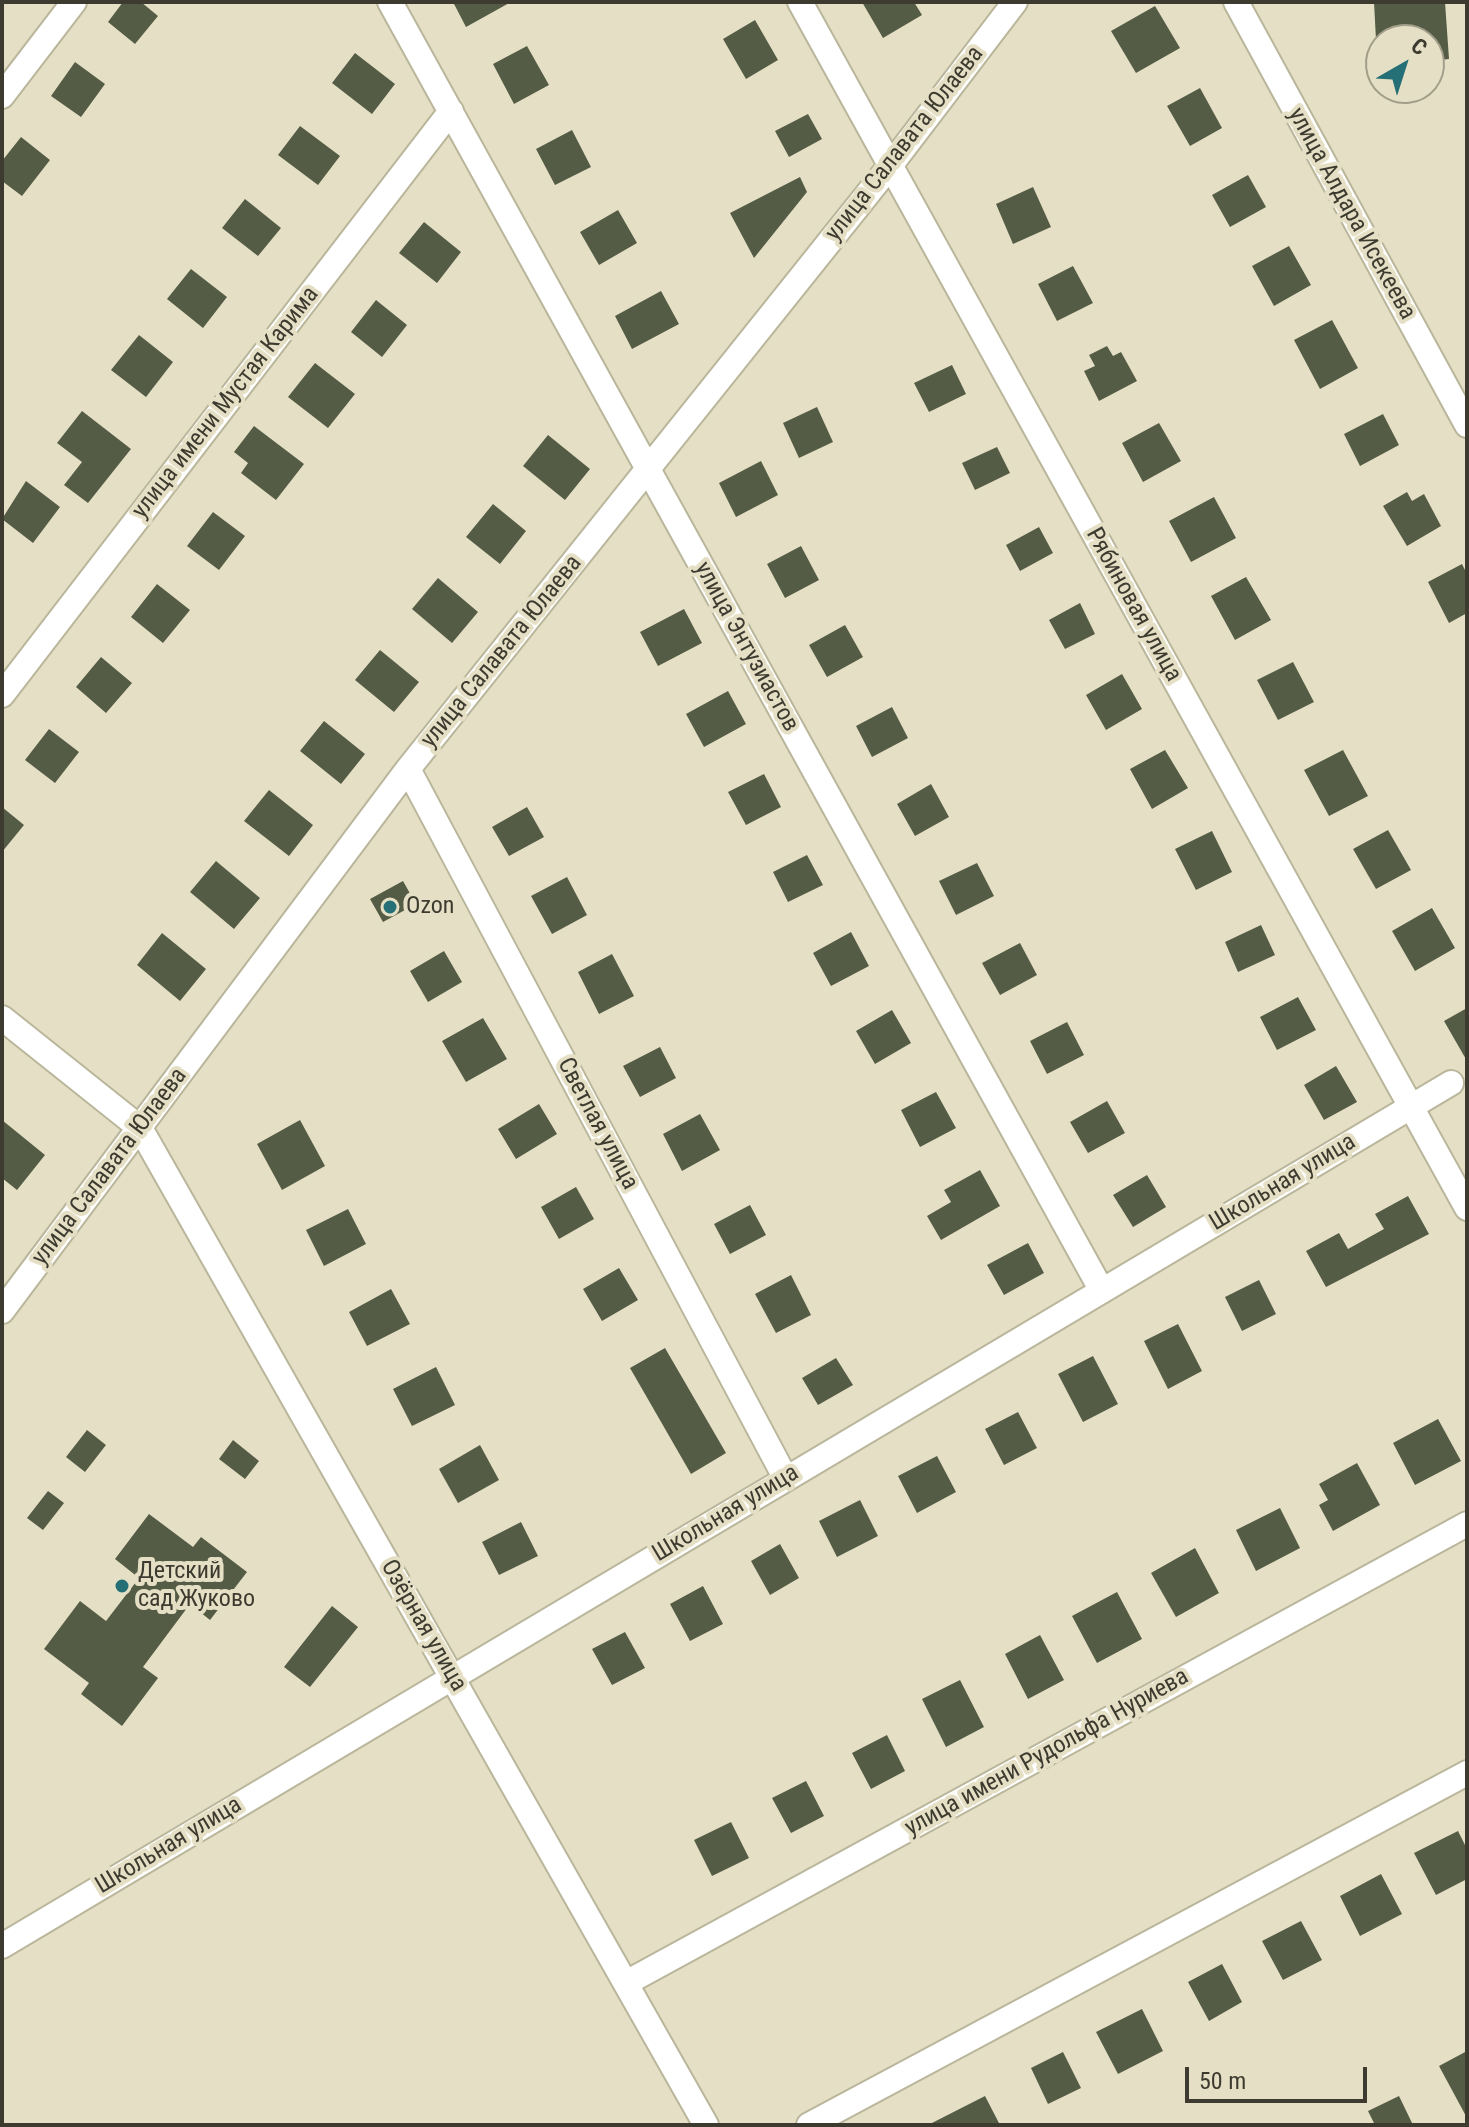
<!DOCTYPE html>
<meta charset="utf-8">
<style>
body{margin:0}
#map{position:relative;width:1469px;height:2127px;overflow:hidden;background:#e5e0c5;font-family:"Roboto Condensed",sans-serif}
canvas{display:block}
.frame{position:absolute;inset:0;border:4px solid #3d3b30;pointer-events:none}
.north{position:absolute;left:1365px;top:24px;width:80px;height:80px;box-sizing:border-box;background:#e5e0c5;border:2px solid #a29e89;border-radius:50%;rotate:39deg;font-size:22px;font-weight:700;line-height:32px;text-align:center;color:#3d3b30}
.north::after{content:'';display:block;margin:auto;width:28px;height:36px;background:#256f76;clip-path:polygon(50% 0,100% 100%,50% 72%,0 100%)}
.scale{position:absolute;left:1185px;top:2067px;width:182px;height:36px;box-sizing:border-box;border:4px solid #3d3b30;border-top:0;padding-left:10px;font-size:24px;line-height:28px;white-space:nowrap;color:#3d3b30;-webkit-text-stroke:6px #e5e0c5;paint-order:stroke}
</style>
<div id="map">
<canvas width="1469" height="2127"></canvas>
<div class="frame"></div>
<div class="north">С</div>
<div class="scale">50 m</div>
</div>
<script>
const ctx = document.querySelector('canvas').getContext('2d');
ctx.lineJoin = 'round';
function paint(path, color) { ctx.fillStyle = color; ctx.fill(path, 'evenodd'); }
const poly = rows => new Path2D(rows.map(r => 'M' + r).join(''));
function strokePath(path, color, width, dash) { ctx.strokeStyle = color; ctx.lineWidth = width; ctx.lineCap = dash ? 'butt' : 'round'; ctx.setLineDash(dash || []); ctx.stroke(path); }
function drawText(font, color, halo, rows, align = 'center') {
  ctx.font = font + ' "Roboto Condensed",sans-serif'; ctx.lineWidth = 8; ctx.setLineDash([]); ctx.textBaseline = 'middle'; ctx.strokeStyle = halo; ctx.fillStyle = color; for (const [text, x, y, turn = 0] of rows) {
    ctx.save(); ctx.translate(x, y); ctx.rotate((+turn || 0) * Math.PI / 180); ctx.textAlign = isNaN(turn) ? turn : align; if (halo) ctx.strokeText(text, 0, 0); ctx.fillText(text, 0, 0); ctx.restore();
  }
}
const building = poly([
 [123,2,141,2,158,16,135,44,108,22],
 [453,2,511,2,466,27],
 [862,2,914,2,922,15,883,38],
 [1374,2,1445,2,1449,59,1429,61,1429,40,1376,40],
 [1155,6,1180,48,1136,73,1111,31],
 [755,20,778,60,746,79,723,39],
 [527,46,549,85,514,104,493,64],
 [355,53,395,84,372,114,332,83],
 [75,62,105,84,81,117,51,96],
 [1200,88,1222,128,1190,146,1167,106],
 [808,114,822,139,789,157,775,131],
 [300,126,340,156,318,185,278,155],
 [572,130,591,167,555,185,536,149],
 [21,137,50,160,22,196,2,181,2,161],
 [1248,175,1266,207,1230,227,1212,195],
 [800,177,807,192,754,258,730,213],
 [1033,187,1051,227,1013,244,996,204],
 [245,199,281,228,258,256,222,228],
 [618,210,637,243,599,265,580,232],
 [424,222,461,252,437,283,399,253],
 [1289,246,1311,285,1274,306,1252,266],
 [1073,266,1093,303,1057,321,1038,284],
 [191,269,227,297,203,328,167,299],
 [661,291,679,324,632,349,615,316],
 [376,300,407,325,382,357,351,332],
 [1332,320,1358,368,1320,389,1294,340],
 [139,335,173,362,146,397,111,370],
 [1107,346,1113,356,1121,352,1137,381,1099,401,1084,371,1095,366,1089,355],
 [315,363,355,394,328,428,288,397],
 [952,365,966,394,929,412,914,383],
 [817,407,833,442,799,458,783,423],
 [82,411,131,449,88,503,64,485,82,462,57,443],
 [1383,414,1399,445,1360,466,1344,434],
 [1159,423,1181,461,1143,482,1122,443],
 [254,426,304,464,276,500,241,473,248,463,234,452],
 [548,435,590,469,565,500,523,466],
 [997,447,1010,473,975,490,962,463],
 [761,461,778,495,736,517,719,483],
 [26,481,60,507,33,543,2,519],
 [1407,492,1412,501,1424,494,1441,526,1407,546,1383,506],
 [1214,497,1236,538,1191,562,1169,521],
 [493,504,526,531,500,564,466,537],
 [213,512,245,536,219,570,187,546],
 [1039,527,1053,553,1020,571,1006,545],
 [801,546,819,580,785,598,767,564],
 [1462,564,1467,574,1467,613,1449,623,1428,582],
 [1246,577,1271,620,1235,640,1211,596],
 [438,578,478,612,452,643,412,609],
 [157,584,190,610,163,643,131,617],
 [1080,603,1095,634,1065,649,1049,620],
 [684,609,702,643,658,666,640,632],
 [845,625,863,657,827,677,809,645],
 [380,650,419,682,394,712,355,680],
 [101,657,132,683,106,713,76,687],
 [1293,662,1314,702,1278,720,1257,680],
 [1122,674,1142,709,1106,730,1086,695],
 [728,691,746,724,704,747,686,714],
 [892,707,908,738,872,757,856,726],
 [324,721,365,754,341,784,300,751],
 [49,729,79,752,55,783,25,760],
 [1165,750,1188,788,1152,809,1130,769],
 [1343,750,1368,796,1329,816,1304,770],
 [764,774,781,807,746,825,728,792],
 [931,784,949,817,915,836,897,804],
 [269,790,313,825,289,856,244,821],
 [2,807,24,825,2,852],
 [527,807,544,837,509,856,492,827],
 [1388,830,1411,870,1376,889,1353,849],
 [1212,831,1232,872,1196,890,1175,849],
 [807,855,823,885,788,902,773,872],
 [216,861,260,898,234,929,190,892],
 [977,863,994,896,956,915,939,881],
 [567,877,587,915,552,934,531,896],
 [403,881,416,904,383,922,370,899],
 [1432,908,1455,948,1415,971,1392,931],
 [1261,925,1275,955,1238,972,1225,942],
 [851,932,869,966,831,986,813,953],
 [162,933,206,969,180,1001,137,965],
 [1020,943,1037,975,1000,995,982,963],
 [444,951,462,982,428,1002,410,971],
 [612,954,634,996,599,1014,578,972],
 [1298,997,1316,1030,1277,1050,1260,1017],
 [1467,1008,1467,1061,1444,1021],
 [892,1010,911,1043,875,1064,856,1031],
 [483,1018,507,1059,466,1082,442,1041],
 [1067,1022,1084,1055,1047,1074,1030,1041],
 [660,1047,676,1078,640,1097,623,1066],
 [1336,1066,1357,1102,1324,1120,1304,1085],
 [936,1092,956,1128,920,1147,901,1110],
 [1107,1101,1125,1133,1088,1153,1070,1122],
 [539,1104,557,1134,516,1159,498,1129],
 [700,1114,720,1150,682,1171,663,1134],
 [2,1120,45,1155,17,1190,2,1178],
 [300,1120,325,1166,282,1190,257,1144],
 [980,1170,1000,1206,941,1240,927,1216,951,1202,944,1190],
 [1147,1175,1166,1207,1133,1227,1113,1195],
 [576,1187,594,1219,559,1239,541,1207],
 [1408,1196,1429,1234,1326,1287,1306,1251,1339,1233,1348,1249,1384,1229,1375,1214],
 [750,1205,766,1235,730,1254,714,1224],
 [348,1209,366,1244,324,1266,306,1230],
 [1028,1243,1044,1273,1004,1295,987,1265],
 [619,1268,638,1300,602,1321,583,1289],
 [791,1275,811,1315,776,1333,755,1294],
 [1259,1280,1276,1314,1242,1331,1225,1297],
 [391,1289,410,1324,367,1346,349,1312],
 [1178,1324,1202,1371,1168,1389,1144,1341],
 [665,1348,726,1453,691,1474,630,1368],
 [1093,1356,1118,1404,1083,1422,1058,1374],
 [836,1358,853,1385,818,1405,802,1378],
 [436,1367,455,1405,412,1426,393,1389],
 [1018,1412,1037,1448,1004,1465,985,1429],
 [1438,1419,1461,1461,1415,1485,1393,1443],
 [87,1430,106,1445,85,1472,66,1457],
 [233,1440,259,1461,245,1479,219,1459],
 [480,1445,499,1480,458,1503,439,1469],
 [937,1456,956,1492,917,1513,898,1476],
 [1357,1463,1380,1505,1333,1531,1319,1505,1328,1500,1319,1484],
 [48,1491,64,1503,43,1530,27,1518],
 [860,1500,878,1536,837,1557,819,1521],
 [1280,1508,1300,1548,1256,1571,1236,1530],
 [149,1514,193,1547,201,1537,247,1572,210,1620,190,1604,143,1667,158,1678,122,1726,81,1694,89,1683,44,1649,80,1601,106,1621,139,1578,115,1559],
 [521,1522,538,1556,499,1575,482,1542],
 [780,1544,799,1578,770,1595,751,1561],
 [1195,1548,1219,1593,1176,1617,1151,1573],
 [703,1586,723,1624,690,1641,670,1604],
 [1117,1592,1142,1639,1097,1663,1072,1616],
 [332,1606,358,1627,310,1687,284,1667],
 [625,1632,645,1668,612,1685,592,1649],
 [1040,1635,1064,1680,1028,1699,1005,1654],
 [960,1680,984,1727,946,1747,922,1699],
 [887,1735,905,1771,871,1789,852,1753],
 [806,1781,824,1816,791,1833,772,1798],
 [731,1822,749,1858,712,1876,694,1840],
 [1458,1831,1467,1849,1467,1879,1436,1895,1414,1853],
 [1381,1874,1402,1914,1360,1936,1340,1896],
 [1301,1921,1322,1960,1283,1980,1262,1941],
 [1222,1964,1242,2002,1209,2021,1188,1982],
 [1142,2009,1163,2051,1118,2074,1096,2032],
 [1467,2051,1467,2118,1439,2066],
 [1063,2052,1081,2088,1048,2104,1031,2068],
 [985,2096,1000,2125,928,2125],
 [1399,2096,1413,2125,1375,2125,1368,2111]
]);
const minor = poly([
 [390,2,1102,1291],
 [800,2,1467,1208],
 [1236,2,1467,425],
 [2,96,74,2],
 [2,695,451,111],
 [408,769,786,1479],
 [2,1018,140,1128,706,2125],
 [2,1311,408,769,890,166,1015,2],
 [2,1946,1451,1083],
 [626,1983,1467,1524],
 [809,2125,1467,1773]
]);
const markers = [
 [390,907,8,"#256f76"],
 [122,1586,8,"#256f76"]
];
const streetNames = [
 ["улица Салавата Юлаева",905,144,-52],
 ["улица Алдара Исекеева",1351,214,61],
 ["улица имени Мустая Карима",226,403,-52],
 ["Рябиновая улица",1133,605,61],
 ["улица Энтузиастов",746,647,61],
 ["улица Салавата Юлаева",502,652,-51],
 ["Светлая улица",597,1124,62],
 ["улица Салавата Юлаева",110,1167,-53],
 ["Школьная улица",1283,1183,-31],
 ["Школьная улица",726,1514,-31],
 ["Озёрная улица",423,1626,60],
 ["улица имени Рудольфа Нуриева",1047,1753,-29],
 ["Школьная улица",169,1846,-31]
];
const poiNames = [
 ["Ozon",406,907],
 ["Детский",138,1572],
 ["сад Жуково",138,1600]
];
paint(building, '#555c45');
strokePath(minor, '#bab69b', 28);
strokePath(minor, '#fff', 24);
for (const [x, y, r, color] of markers) { const dot = new Path2D(); dot.arc(x, y, r, 0, 2 * Math.PI); ctx.fillStyle = color; ctx.fill(dot); strokePath(dot, '#e5e0c5', 3); }
drawText('24px', '#3d3b30', '#e5e0c5', streetNames);
drawText('24px', '#3d3b30', '#e5e0c5', poiNames, 'left');
</script>
